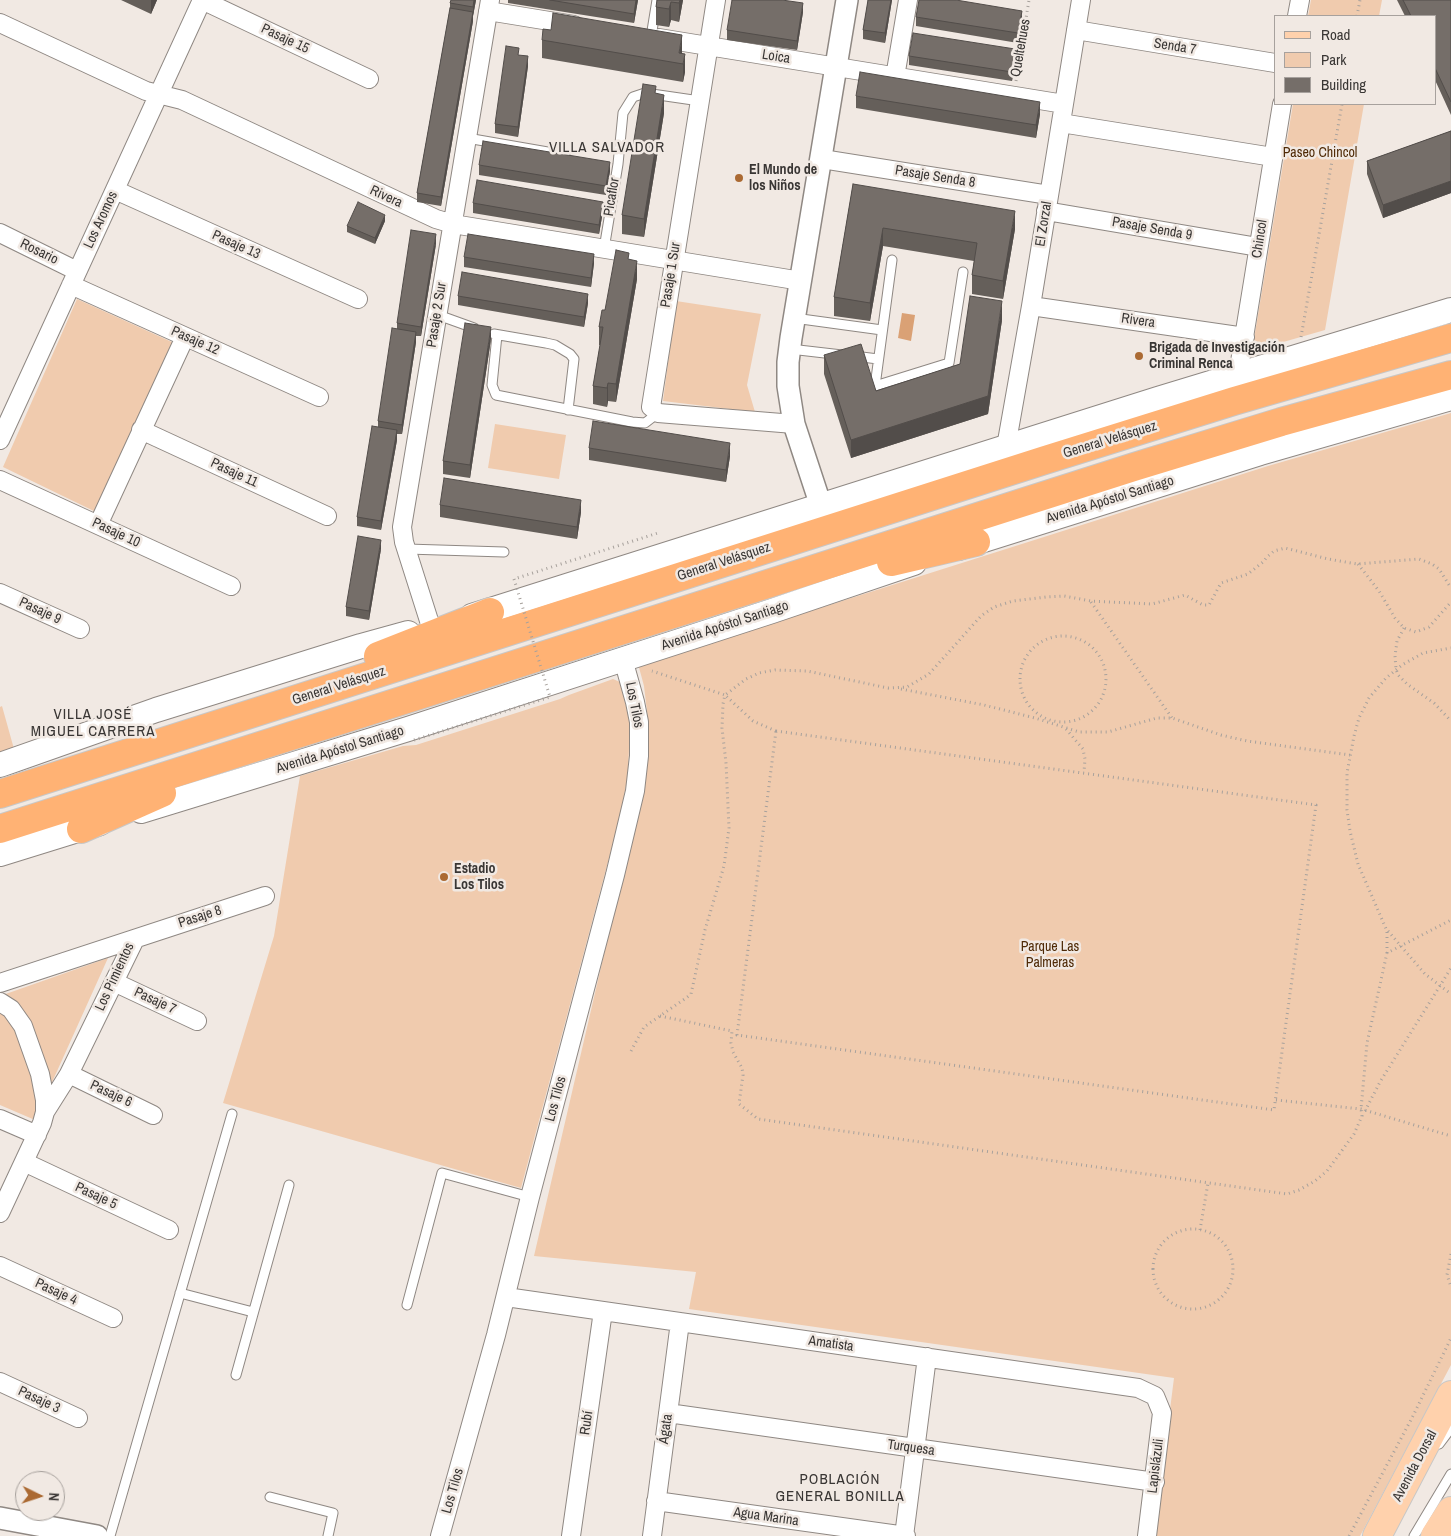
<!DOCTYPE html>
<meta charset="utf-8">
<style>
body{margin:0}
#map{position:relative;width:1451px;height:1536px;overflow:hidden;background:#f1e9e3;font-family:"Archivo Narrow",sans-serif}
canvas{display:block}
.legend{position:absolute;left:1274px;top:15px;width:162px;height:90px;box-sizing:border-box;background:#f1e9e3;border:1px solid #a7a19d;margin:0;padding:6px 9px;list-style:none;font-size:15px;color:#393634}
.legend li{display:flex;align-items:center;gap:10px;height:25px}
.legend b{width:25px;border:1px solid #a7a19d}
.north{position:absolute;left:15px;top:1471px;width:50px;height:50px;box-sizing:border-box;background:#f1e9e3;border:1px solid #a7a19d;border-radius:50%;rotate:94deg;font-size:14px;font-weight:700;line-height:20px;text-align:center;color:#393634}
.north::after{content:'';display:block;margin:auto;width:18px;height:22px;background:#ab6a33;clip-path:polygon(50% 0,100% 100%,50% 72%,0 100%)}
</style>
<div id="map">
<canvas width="1451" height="1536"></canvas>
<ul class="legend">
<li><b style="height:6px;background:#ffd1ac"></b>Road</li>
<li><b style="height:14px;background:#f0cbae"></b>Park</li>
<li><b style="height:14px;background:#756e69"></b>Building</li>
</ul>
<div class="north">N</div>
</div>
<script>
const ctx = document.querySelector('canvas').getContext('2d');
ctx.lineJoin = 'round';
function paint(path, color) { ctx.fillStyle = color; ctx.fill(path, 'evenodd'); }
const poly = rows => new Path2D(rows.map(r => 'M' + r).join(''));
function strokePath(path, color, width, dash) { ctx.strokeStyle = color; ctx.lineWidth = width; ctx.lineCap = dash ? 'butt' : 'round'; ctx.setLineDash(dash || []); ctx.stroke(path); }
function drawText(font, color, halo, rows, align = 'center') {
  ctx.font = font + ' "Archivo Narrow",sans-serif'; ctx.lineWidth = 5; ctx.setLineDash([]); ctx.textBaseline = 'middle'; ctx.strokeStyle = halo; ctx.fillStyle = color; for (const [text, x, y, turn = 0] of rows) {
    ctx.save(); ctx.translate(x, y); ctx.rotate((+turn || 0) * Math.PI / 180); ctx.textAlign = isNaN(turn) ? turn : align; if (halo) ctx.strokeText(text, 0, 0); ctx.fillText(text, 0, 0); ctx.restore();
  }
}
const green = poly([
 [1311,0,1382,0,1379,16,1308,16],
 [1293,104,1364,104,1325,330,1252,351],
 [77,299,174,343,96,512,3,467],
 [676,301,761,314,747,385,755,412,663,401],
 [1451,413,1451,1365,1360,1536,1154,1536,1174,1378,689,1309,696,1272,534,1256,627,855,649,753,648,720,644,686,637,660,804,613,1268,466],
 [495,424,566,435,559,479,488,468],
 [613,679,620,682,630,722,628,775,620,817,521,1188,223,1103,274,936,300,776,403,746,416,745,560,699,569,695],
 [2,706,14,749,0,753,0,707],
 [108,958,35,1120,0,1105,0,996]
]);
const water = poly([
 [902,313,915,315,911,341,898,338]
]);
const path = poly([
 [1357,16,1360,0],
 [1016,81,1029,0],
 [1301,337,1342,104],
 [1358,564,1379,591,1395,618,1404,628,1416,632,1429,627,1451,602],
 [1091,602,1172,718],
 [1404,628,1397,641,1395,656,1396,669,1398,675,1407,684,1434,703,1451,721],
 '1020 679a43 43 0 1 1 86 0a43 43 0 1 1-86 0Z',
 [901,689,984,705,1035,718,1079,732,1108,732,1157,718,1172,718,1221,735,1247,741,1350,755],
 [1066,729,1083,749,1085,759,1084,772],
 [776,731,1316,805,1274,1110,737,1035,776,731],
 [776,731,753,721,725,695,746,679,759,673,775,670,807,671,888,688,907,687,929,674,981,616,994,607,1013,601,1046,597,1064,596,1091,601,1152,604,1185,595,1203,605,1209,605,1221,583,1248,574,1263,562,1267,557,1274,551,1285,548,1328,559,1357,564,1419,559,1432,564,1439,569,1451,588],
 [1388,931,1425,974,1451,994],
 [1387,953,1387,931,1358,864,1350,831,1347,810,1347,773,1354,736,1359,718,1369,698,1386,678,1402,665,1423,653,1451,648],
 [660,1016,732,1031,731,1043,733,1052,742,1068,743,1075,739,1104,758,1119,1287,1194,1299,1190,1315,1181,1327,1171,1354,1134,1362,1116,1361,1109,1367,1043,1387,953,1451,920],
 [631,1051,644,1027,686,998,691,994,705,930,724,866,729,828,726,763,722,728,723,704,725,695,652,671],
 [1276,1100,1361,1109,1451,1136],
 [1365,1111,1380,1082,1451,968],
 '1153 1269a40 40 0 1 1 80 0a40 40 0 1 1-80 0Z',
 [1200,1230,1208,1183],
 [1451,1254,1447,1275,1451,1287],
 [1349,1536,1413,1416,1451,1338]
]);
const service = poly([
 [651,37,657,0],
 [467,138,565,155],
 [604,249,618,164,623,113,633,97,645,93,700,101],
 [892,260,875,386,949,363,963,272],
 [438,315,474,328],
 [794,318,882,330],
 [494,334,546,343,555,345,570,354,574,359,568,410],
 [497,335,492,385,496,395,632,422,645,423,658,413],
 [790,349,842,355],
 [854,356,878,359],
 [407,549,504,552],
 [180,1293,253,1312],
 [407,1305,442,1173,530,1197],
 [236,1375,289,1185],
 [1439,1444,1451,1428],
 [270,1497,333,1513,328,1536],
 [110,1536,232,1114],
 [1414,1536,1451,1474]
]);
const minor = poly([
 [202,0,369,79],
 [716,0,651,407,658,413,794,424],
 [488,11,574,25],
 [1297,16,1300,0],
 [0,23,146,91,182,100,436,219,453,224,801,281],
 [1076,30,1275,63],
 [659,38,1064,104],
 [895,77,908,0],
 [1061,123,1273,157],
 [822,159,1049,195],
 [115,190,358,299],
 [1046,211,1258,247],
 [0,233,77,271],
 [71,285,319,397],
 [1031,306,1245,337],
 [1238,374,1282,104],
 [141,430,327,516],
 [0,440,202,0],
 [1006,447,1031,306,1081,0],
 [0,480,231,586],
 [98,525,185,337],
 [0,593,80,629],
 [431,627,404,542,402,527,490,0],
 [114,982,197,1021],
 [0,983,265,896],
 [0,1002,11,1009,23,1026,40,1074,45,1100,45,1112,42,1123,0,1213],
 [69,1074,153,1115],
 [45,1112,69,1074,135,939],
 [0,1119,37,1135],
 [24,1162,169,1230],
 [0,1266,113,1318],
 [506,1297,1138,1388,1155,1396,1162,1413,1147,1536],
 [0,1382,78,1418],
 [668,1413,1155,1482],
 [656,1501,906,1536],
 [440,1536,496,1335,530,1197,615,875,635,791,639,756,639,722,635,702,623,659],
 [571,1536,603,1311],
 [652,1536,680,1322],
 [904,1536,927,1357]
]);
const tertiary = poly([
 [821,506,794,424,788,386,788,362,791,338,847,0],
 [0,1518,97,1536]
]);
const secondary = poly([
 [958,548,1260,453,1451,398],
 [472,616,1158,399,1451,310],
 [0,765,156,710,361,646,408,633],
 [141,811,408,729,772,611,914,563],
 [0,854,100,823]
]);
const primary = poly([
 [1377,1536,1451,1395],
 [1435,1536,1451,1511]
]);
const motorway = poly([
 [891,562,976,542],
 [378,656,490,612],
 [0,794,1045,460,1234,401,1451,338],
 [0,829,1134,467,1281,422,1451,375],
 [81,829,162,793]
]);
const pathBridge = poly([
 [414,740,550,697,514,579,658,533]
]);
const wall = poly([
 [121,0,157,0,151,14],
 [476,0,473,16,473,21,441,206,417,202,417,193,450,8,450,3],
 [508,0,638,0,634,23,508,3],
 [657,0,683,0,679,22,671,20,669,27,656,25,656,7],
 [868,0,892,0,885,43,863,39,863,30],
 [1397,0,1451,0,1451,115,1435,80,1435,16,1405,16],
 [803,12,797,50,727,40,727,30],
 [916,17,1022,20,1018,43,916,26],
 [542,40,682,53,685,72,683,82,542,58],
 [519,55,528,66,518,137,495,133,495,124],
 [909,56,1015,59,1012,81,909,65],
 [656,93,664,113,644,237,622,234,622,215],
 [856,96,1040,114,1036,138,856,108],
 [1451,131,1451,193,1383,218,1367,174,1367,161],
 [479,165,610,171,606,195,479,175],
 [853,184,1015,229,1003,299,972,294,972,275,974,261,883,246,870,321,834,316,834,297],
 [473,203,603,211,599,234,473,213],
 [385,221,375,244,347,232,347,226],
 [436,244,421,336,416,336,416,342,402,434,397,434,397,440,381,530,357,526,357,517,378,427,378,421,397,329,397,323],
 [464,257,594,263,591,287,464,267],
 [629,259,637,279,616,402,608,401,607,407,593,404,593,386,600,345,599,345,599,327,605,310],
 [458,296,588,303,584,327,458,305],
 [1002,320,988,414,851,458,824,374,824,355,876,391,960,364],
 [491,339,470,478,443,474,443,461],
 [589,448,730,456,726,482,589,460],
 [440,505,581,512,577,539,440,517],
 [381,549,369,620,346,616,346,607]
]);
const shadedWall = poly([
 [151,0,157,0,151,14],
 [474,0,476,0,473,16,473,7],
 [636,0,638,0,634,23,634,14],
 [680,0,683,0,679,22,679,3],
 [891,0,892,0,885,43,885,33],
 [671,2,671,20,669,27,669,9],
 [803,3,803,12,797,50,797,41],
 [1022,11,1022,20,1018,43,1018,33],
 [473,12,473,21,441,206,441,197],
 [682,35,682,53,679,53],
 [1015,49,1015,59,1012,81,1012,72],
 [685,54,685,72,683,82,683,64],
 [528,56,528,66,518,137,518,127],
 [664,95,664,113,644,237,644,219],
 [1040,102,1040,114,1036,138,1036,125],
 [610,162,610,171,606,195,606,186],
 [1451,181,1451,193,1383,218,1383,205],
 [603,202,603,211,599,234,599,225],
 [1015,211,1015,229,1003,299,1003,281],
 [385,215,385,221,375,244,375,238],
 [883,228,883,246,870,321,870,303],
 [436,234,436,244,421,336,421,327],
 [594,254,594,263,591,287,591,278],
 [637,261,637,279,616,402,616,384],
 [588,294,588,303,584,327,584,317],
 [1002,301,1002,320,988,414,851,458,851,440,988,396],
 [491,327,491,339,470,478,470,465],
 [416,332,416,342,402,434,402,425],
 [608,383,608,401,607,407,607,388],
 [397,430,397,440,381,530,381,521],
 [730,443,730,456,726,482,726,470],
 [581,500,581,512,577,539,577,527],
 [381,540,381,549,369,620,369,611]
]);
const building = poly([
 [451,0,474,0,473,7,450,3,451,0],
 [550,0,636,0,634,14,550,0],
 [657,0,680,0,679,3,671,2,669,9,656,7,657,0],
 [732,0,782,0,803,3,797,41,727,30,732,0],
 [868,0,891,0,885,33,863,30,868,0],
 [919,0,956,0,1022,11,1018,33,916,17,919,0],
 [1403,0,1451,0,1451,102,1435,68,1435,16,1411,16,1403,0],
 [450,8,473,12,441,197,417,193,450,8],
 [553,13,682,35,679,53,685,54,683,64,542,40,543,29,551,30,553,13],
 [913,33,1015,49,1012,72,909,56,913,33],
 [506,46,519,48,518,55,528,56,518,127,495,124,506,46],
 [860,72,1040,102,1036,125,856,96,860,72],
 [643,84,656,86,655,93,664,95,644,219,622,215,643,84],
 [1451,131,1451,181,1383,205,1367,161,1451,131],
 [483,141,610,162,606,186,479,165,483,141],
 [477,180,603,202,599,225,473,203,477,180],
 [853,184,1015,211,1003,281,972,275,977,243,883,228,870,303,834,297,853,184],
 [358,202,385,215,375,238,347,226,358,202],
 [411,230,436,234,421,327,397,323,411,230],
 [468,234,594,254,591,278,464,257,468,234],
 [616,250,629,253,628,259,637,261,616,384,608,383,607,388,593,386,603,327,599,327,602,310,605,310,616,250],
 [462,272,588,294,584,317,458,296,462,272],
 [970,296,1002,301,988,396,851,440,824,355,861,344,876,391,960,364,970,296],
 [465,323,491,327,470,465,443,461,465,323],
 [392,328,416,332,402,425,378,421,392,328],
 [593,421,730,443,726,470,589,448,593,421],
 [372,426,397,430,381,521,357,517,372,426],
 [444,478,581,500,577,527,440,505,444,478],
 [358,536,381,540,369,611,346,607,358,536]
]);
const markers = [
 [739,178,5,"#ab6a33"],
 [1139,356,5,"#ab6a33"],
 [444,877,5,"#ab6a33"]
];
const streetNames = [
 ["Pasaje 15",285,39,25],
 ["Senda 7",1175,47,9],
 ["Queltehues",1021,48,-80],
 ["Loica",776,57,9],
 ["Pasaje Senda 8",935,177,9],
 ["Rivera",386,197,25],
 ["Picaflor",612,197,-81],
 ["Los Aromos",101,220,-65],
 ["El Zorzal",1044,224,-81],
 ["Pasaje Senda 9",1152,229,10],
 ["Chincol",1260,239,-81],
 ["Pasaje 13",236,245,24],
 ["Rosario",39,252,26],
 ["Pasaje 1 Sur",671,275,-81],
 ["Pasaje 2 Sur",437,315,-81],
 ["Rivera",1138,321,8],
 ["Pasaje 12",195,341,24],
 ["General Velásquez",1110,440,-17],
 ["Pasaje 11",234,473,25],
 ["Avenida Apóstol Santiago",1110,500,-17],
 ["Pasaje 10",116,533,25],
 ["General Velásquez",724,562,-18],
 ["Pasaje 9",40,611,25],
 ["Avenida Apóstol Santiago",725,626,-18],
 ["General Velásquez",339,686,-18],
 ["Los Tilos",634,705,79],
 ["Avenida Apóstol Santiago",340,750,-17],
 ["Pasaje 8",200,917,-18],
 ["Los Pimientos",115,977,-65],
 ["Pasaje 7",155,1001,25],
 ["Pasaje 6",111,1094,25],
 ["Los Tilos",556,1099,-75],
 ["Pasaje 5",96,1196,25],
 ["Pasaje 4",56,1292,25],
 ["Amatista",831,1344,8],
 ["Pasaje 3",39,1400,25],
 ["Rubí",587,1423,-82],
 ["Ágata",666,1429,-82],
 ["Turquesa",911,1448,8],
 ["Lapislázuli",1156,1466,-83],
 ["Avenida Dorsal",1415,1466,-62],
 ["Los Tilos",453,1491,-74],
 ["Agua Marina",766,1517,8]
];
const parkNames = [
 ["Paseo Chincol",1320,153],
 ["Parque Las",1050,947],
 ["Palmeras",1050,963]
];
const poiNames = [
 ["El Mundo de",749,170],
 ["los Niños",749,186],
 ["Brigada de Investigación",1149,348],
 ["Criminal Renca",1149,364],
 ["Estadio",454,869],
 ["Los Tilos",454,885]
];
const neighbourhoodNames = [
 ["VILLA SALVADOR",607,148],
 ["VILLA JOSÉ",93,715],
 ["MIGUEL CARRERA",93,732],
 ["POBLACIÓN",840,1480],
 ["GENERAL BONILLA",840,1497]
];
paint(green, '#f0cbae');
paint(water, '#daa175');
strokePath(service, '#8f8883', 11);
strokePath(minor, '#8f8883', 20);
strokePath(tertiary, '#8f8883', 24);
strokePath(secondary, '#8f8883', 26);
strokePath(primary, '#c8c7c6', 30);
strokePath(motorway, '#c8c7c6', 30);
strokePath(path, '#a7a19c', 3, [1, 4]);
strokePath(service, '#fff', 9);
strokePath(minor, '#fff', 18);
strokePath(tertiary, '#fff', 21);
strokePath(secondary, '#fff', 24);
strokePath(primary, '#ffd1ac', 28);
strokePath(motorway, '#ffb274', 28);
strokePath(pathBridge, '#a7a19c', 3, [1, 4]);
paint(wall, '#655f5a');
paint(shadedWall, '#524d4a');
paint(building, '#756e69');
strokePath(building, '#524d4a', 1);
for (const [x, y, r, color] of markers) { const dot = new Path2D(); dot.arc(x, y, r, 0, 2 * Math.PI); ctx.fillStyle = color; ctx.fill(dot); strokePath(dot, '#f1e9e3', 2); }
drawText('14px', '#393634', '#f1e9e3', streetNames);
drawText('14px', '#4f2a06', '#f1e9e3', parkNames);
drawText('bold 14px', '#393634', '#f1e9e3', poiNames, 'left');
ctx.letterSpacing = '1px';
drawText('15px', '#393634', '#f1e9e3', neighbourhoodNames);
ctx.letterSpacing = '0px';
</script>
